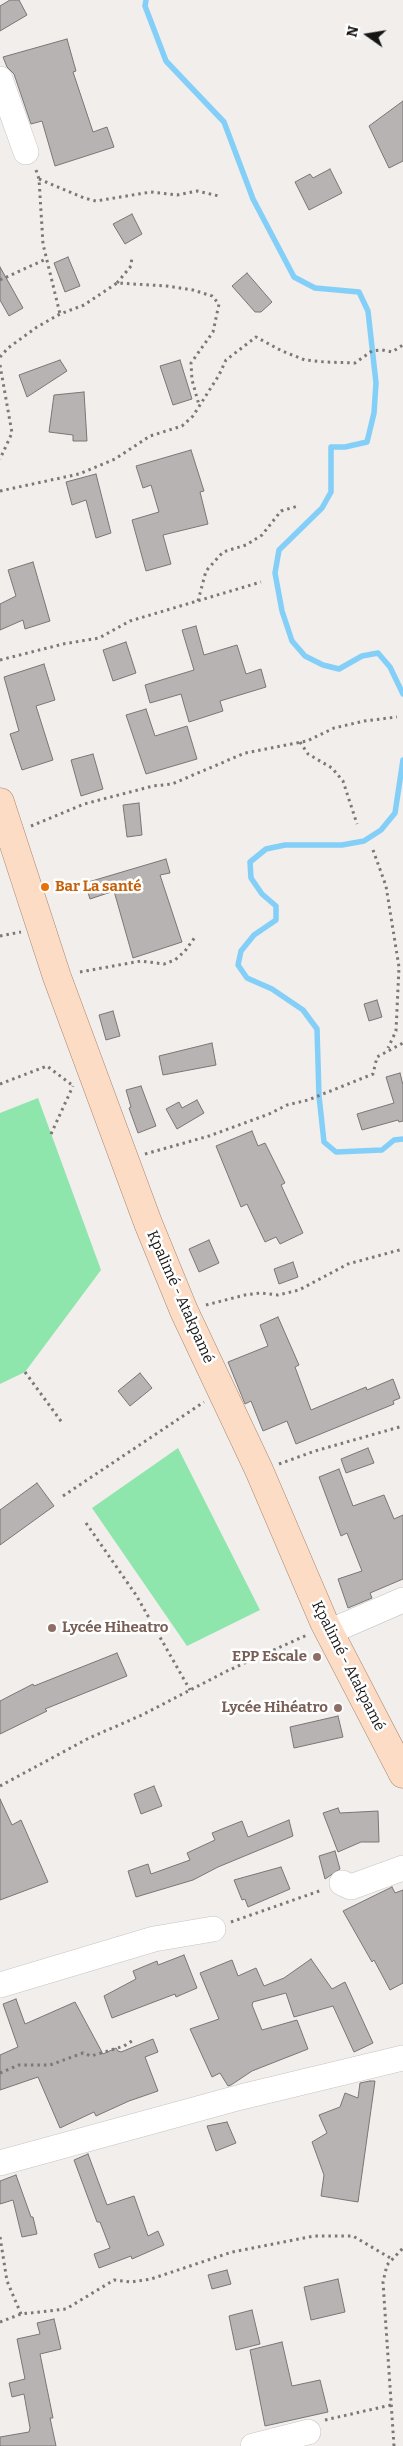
<!DOCTYPE html>
<meta charset="utf-8">
<style>
body{margin:0}
#map{position:relative;width:403px;height:2446px;overflow:hidden;background:#f1eeec;font-family:Bitter,serif}
canvas{display:block}
.north{position:absolute;left:343px;top:10px;width:50px;height:50px;-webkit-text-stroke:4px #fff;paint-order:stroke;rotate:283deg;font-size:14px;font-weight:700;line-height:20px;text-align:center;color:#161514}
.north::after{content:'';display:block;margin:auto;width:18px;height:22px;background:#161514;clip-path:polygon(50% 0,100% 100%,50% 72%,0 100%)}
</style>
<div id="map">
<canvas width="403" height="2446"></canvas>
<div class="north">N</div>
</div>
<script>
const ctx = document.querySelector('canvas').getContext('2d');
ctx.lineJoin = 'round';
function paint(path, color) { ctx.fillStyle = color; ctx.fill(path, 'evenodd'); }
const poly = rows => new Path2D(rows.map(r => 'M' + r).join(''));
function strokePath(path, color, width, dash) { ctx.strokeStyle = color; ctx.lineWidth = width; ctx.lineCap = dash ? 'butt' : 'round'; ctx.setLineDash(dash || []); ctx.stroke(path); }
function drawText(font, color, halo, rows, align = 'center') {
  ctx.font = font + ' Bitter,serif'; ctx.lineWidth = 5; ctx.setLineDash([]); ctx.textBaseline = 'middle'; ctx.strokeStyle = halo; ctx.fillStyle = color; for (const [text, x, y, turn = 0] of rows) {
    ctx.save(); ctx.translate(x, y); ctx.rotate((+turn || 0) * Math.PI / 180); ctx.textAlign = isNaN(turn) ? turn : align; if (halo) ctx.strokeText(text, 0, 0); ctx.fillText(text, 0, 0); ctx.restore();
  }
}
const green = poly([
 [38,1098,101,1270,25,1372,0,1384,0,1113],
 [178,1448,260,1610,187,1646,92,1508]
]);
const stream = poly([
 [146,0,145,6,166,61,224,122,253,199,294,277,315,288,359,292,368,311,376,383,374,413,367,442,345,447,331,447,331,492,322,508,279,550,275,573,282,611,292,641,305,656,323,665,339,669,362,656,378,653,390,667,403,694],
 [403,760,395,813,381,830,364,841,342,845,285,845,266,849,250,862,251,878,262,894,276,906,276,920,254,935,241,951,238,965,247,978,272,989,303,1010,317,1029,319,1096,324,1142,336,1152,382,1150,394,1140,403,1139]
]);
const building = poly([
 [10,0,19,0,27,15,0,31,0,6,10,0],
 [67,39,76,71,73,72,93,132,107,127,114,147,55,166,42,121,31,124,14,74,7,67,3,57,67,39],
 [403,101,403,161,389,168,369,126,403,101],
 [330,169,342,193,309,210,295,182,310,174,313,178,330,169],
 [132,214,142,234,125,244,113,224,132,214],
 [68,257,80,286,65,292,54,263,68,257],
 [0,267,23,308,9,316,0,300,0,267],
 [247,273,272,302,261,312,255,312,232,286,247,273],
 [60,360,67,371,27,397,19,375,60,360],
 [180,360,192,399,173,405,160,366,180,360],
 [84,392,87,441,73,441,73,435,49,432,54,395,84,392],
 [191,450,204,491,200,492,208,524,163,535,171,564,146,571,132,520,159,512,151,485,143,488,136,466,191,450],
 [96,474,111,533,96,538,86,500,72,505,66,482,96,474],
 [33,562,50,621,25,629,23,620,0,630,0,604,16,596,8,570,33,562],
 [196,626,204,655,237,645,246,674,261,669,266,687,220,701,223,711,189,722,181,694,150,703,145,685,194,670,182,630,196,626],
 [126,642,136,673,113,681,103,650,126,642],
 [44,664,55,700,36,706,53,760,22,770,10,734,19,731,4,677,44,664],
 [146,709,155,736,187,726,197,759,146,774,126,715,146,709],
 [93,754,103,789,81,796,71,760,93,754],
 [139,803,142,835,127,837,123,805,139,803],
 [166,859,170,873,160,875,182,942,133,958,114,891,90,899,85,883,166,859],
 [377,1000,382,1017,369,1021,364,1004,377,1000],
 [113,1011,120,1036,106,1040,99,1015,113,1011],
 [212,1043,216,1065,163,1075,159,1056,212,1043],
 [400,1073,403,1085,403,1121,399,1122,398,1120,362,1130,357,1114,394,1103,386,1077,400,1073],
 [141,1086,156,1126,138,1133,129,1108,131,1107,126,1090,141,1086],
 [197,1100,204,1113,177,1129,166,1109,179,1102,182,1108,197,1100],
 [252,1131,258,1146,265,1143,285,1183,281,1185,303,1233,280,1244,276,1237,265,1242,247,1204,241,1207,216,1146,252,1131],
 [209,1240,219,1263,199,1272,189,1249,209,1240],
 [293,1262,298,1277,279,1284,274,1269,293,1262],
 [278,1317,299,1365,295,1367,311,1410,366,1387,367,1390,393,1379,400,1398,393,1401,394,1404,296,1444,287,1421,263,1431,251,1401,245,1404,228,1362,268,1346,260,1325,278,1317],
 [140,1373,152,1388,130,1406,118,1391,140,1373],
 [368,1448,374,1463,346,1473,341,1459,368,1448],
 [339,1469,353,1506,384,1495,394,1519,403,1515,403,1579,370,1593,372,1598,348,1608,338,1579,362,1571,347,1533,341,1536,319,1477,339,1469],
 [37,1483,54,1506,0,1545,0,1510,37,1483],
 [117,1653,127,1676,45,1709,47,1711,0,1734,0,1701,33,1684,34,1686,117,1653],
 [338,1716,343,1737,294,1748,290,1727,338,1716],
 [154,1786,162,1806,141,1814,134,1794,154,1786],
 [0,1799,12,1825,21,1820,48,1882,0,1900,0,1799],
 [338,1808,340,1813,378,1811,379,1842,361,1842,338,1852,323,1813,338,1808],
 [289,1820,293,1836,218,1867,193,1880,136,1897,128,1871,148,1864,151,1874,190,1860,187,1853,215,1840,212,1833,242,1821,248,1837,289,1820],
 [335,1851,340,1869,325,1879,319,1856,335,1851],
 [281,1867,290,1889,248,1907,245,1899,242,1900,234,1880,281,1867],
 [392,1887,395,1893,403,1890,403,1983,390,1990,374,1960,372,1962,343,1911,392,1887],
 [184,1955,197,1988,176,1997,175,1994,112,2018,104,1996,136,1979,133,1971,157,1961,158,1965,184,1955],
 [311,1959,332,1989,345,1982,373,2043,354,2052,333,2006,294,2017,286,1993,253,2002,252,2005,262,2030,297,2020,308,2049,252,2071,231,2085,228,2086,220,2073,212,2077,190,2029,219,2019,200,1973,232,1960,238,1976,256,1968,264,1986,284,1978,311,1959],
 [16,1999,25,2024,75,2002,103,2054,116,2048,118,2051,121,2052,153,2039,158,2052,145,2057,158,2091,129,2101,96,2116,94,2112,60,2128,38,2077,0,2090,0,2055,18,2047,3,2004,16,1999],
 [370,2081,375,2081,358,2202,321,2196,324,2175,312,2142,327,2133,319,2115,340,2107,345,2093,358,2098,360,2083,370,2081],
 [227,2122,236,2143,216,2151,207,2126,227,2122],
 [88,2154,107,2205,134,2196,148,2236,158,2231,164,2245,132,2259,131,2256,99,2268,94,2254,110,2248,100,2222,97,2222,74,2160,88,2154],
 [16,2175,31,2217,33,2217,37,2234,22,2237,13,2200,0,2204,0,2181,16,2175],
 [227,2270,231,2284,212,2289,208,2275,227,2270],
 [338,2279,345,2312,311,2320,304,2287,338,2279],
 [252,2310,260,2344,236,2350,229,2316,252,2310],
 [54,2319,61,2349,40,2354,53,2418,50,2418,56,2446,0,2446,0,2437,29,2432,30,2428,24,2394,12,2397,9,2383,25,2379,17,2339,40,2334,37,2323,54,2319],
 [282,2342,292,2386,320,2380,328,2412,265,2426,250,2350,282,2342]
]);
const path = poly([
 [36,170,39,179,43,244,60,314],
 [39,179,84,198,96,201,151,192,177,195,197,191,219,196],
 [0,280,46,259],
 [117,283,131,266,132,256],
 [0,357,8,348,37,327,60,314,84,305,117,283,167,286,193,290,212,296,219,304,213,332,191,363,192,380,199,405],
 [0,365,12,433,0,459],
 [0,491,79,474,115,459,150,436,182,426,193,416,219,375,226,360,256,337,282,351,305,360,325,362,355,363,372,351,382,350,392,352,403,345],
 [198,601,206,571,223,552,246,545,262,535,281,511,298,506],
 [0,660,63,644,99,638,130,621,261,582],
 [300,742,308,754,332,768,343,781,357,824],
 [31,826,84,804,153,786,172,784,245,753,307,741,334,728,364,721,397,717],
 [373,850,386,886,399,967,396,1031,388,1048],
 [0,936,21,932],
 [80,972,141,961,164,964,175,960,185,951,195,937],
 [0,1084,47,1066,72,1085],
 [51,1134,73,1086],
 [145,1154,209,1136,269,1114,287,1105,308,1100,373,1074,377,1057,403,1043],
 [206,1305,245,1295,260,1293,278,1295,299,1290,348,1264,403,1249],
 [25,1372,63,1424],
 [279,1464,315,1451,403,1426],
 [63,1496,204,1402],
 [86,1523,136,1595,190,1690],
 [0,1786,89,1738,142,1715,227,1671,307,1635],
 [231,1922,322,1890],
 [0,2073,19,2065,50,2065,83,2053,91,2056,124,2046,135,2039],
 [0,2237,7,2281,21,2314],
 [0,2322,21,2314,66,2309,114,2280,131,2282,151,2279,232,2252,314,2236,353,2236,392,2259],
 [325,2420,391,2405],
 [394,2446,383,2282,387,2265,403,2248]
]);
const minor = poly([
 [0,79,26,152],
 [329,1632,403,1600],
 [342,1883,351,1887,403,1868],
 [0,1985,154,1939,213,1929],
 [0,2163,241,2097,403,2058],
 [253,2446,308,2432]
]);
const major = poly([
 [0,802,57,977,148,1223,184,1311,259,1470,324,1622,403,1774]
]);
const markers = [
 [45,887,5,"#e8710a"],
 [52,1628,5,"#8d6e63"],
 [317,1657,5,"#8d6e63"],
 [338,1708,5,"#8d6e63"]
];
const foodNames = [
 ["Bar La santé",55,887]
];
const streetNames = [
 ["Kpalimé - Atakpamé",180,1297,66],
 ["Kpalimé - Atakpamé",348,1666,63]
];
const educationNames = [
 ["Lycée Hiheatro",62,1628,"left"],
 ["EPP Escale",307,1657],
 ["Lycée Hihéatro",328,1708]
];
paint(green, '#8ee6ac');
strokePath(stream, '#83cff8', 5.5);
paint(building, '#b6b3b2');
strokePath(building, '#7a7676', 1);
strokePath(minor, '#c6c3c1', 26);
strokePath(major, '#aa876e', 29);
strokePath(path, '#7b7977', 3, [2.5, 4]);
strokePath(minor, '#fff', 25);
strokePath(major, '#fcdcc5', 28);
for (const [x, y, r, color] of markers) { const dot = new Path2D(); dot.arc(x, y, r, 0, 2 * Math.PI); ctx.fillStyle = color; ctx.fill(dot); strokePath(dot, '#fff', 2); }
drawText('bold 15px', '#c56008', '#fff', foodNames, 'left');
drawText('15px', '#161514', '#fff', streetNames);
drawText('bold 15px', '#785e54', '#fff', educationNames, 'right');
</script>
